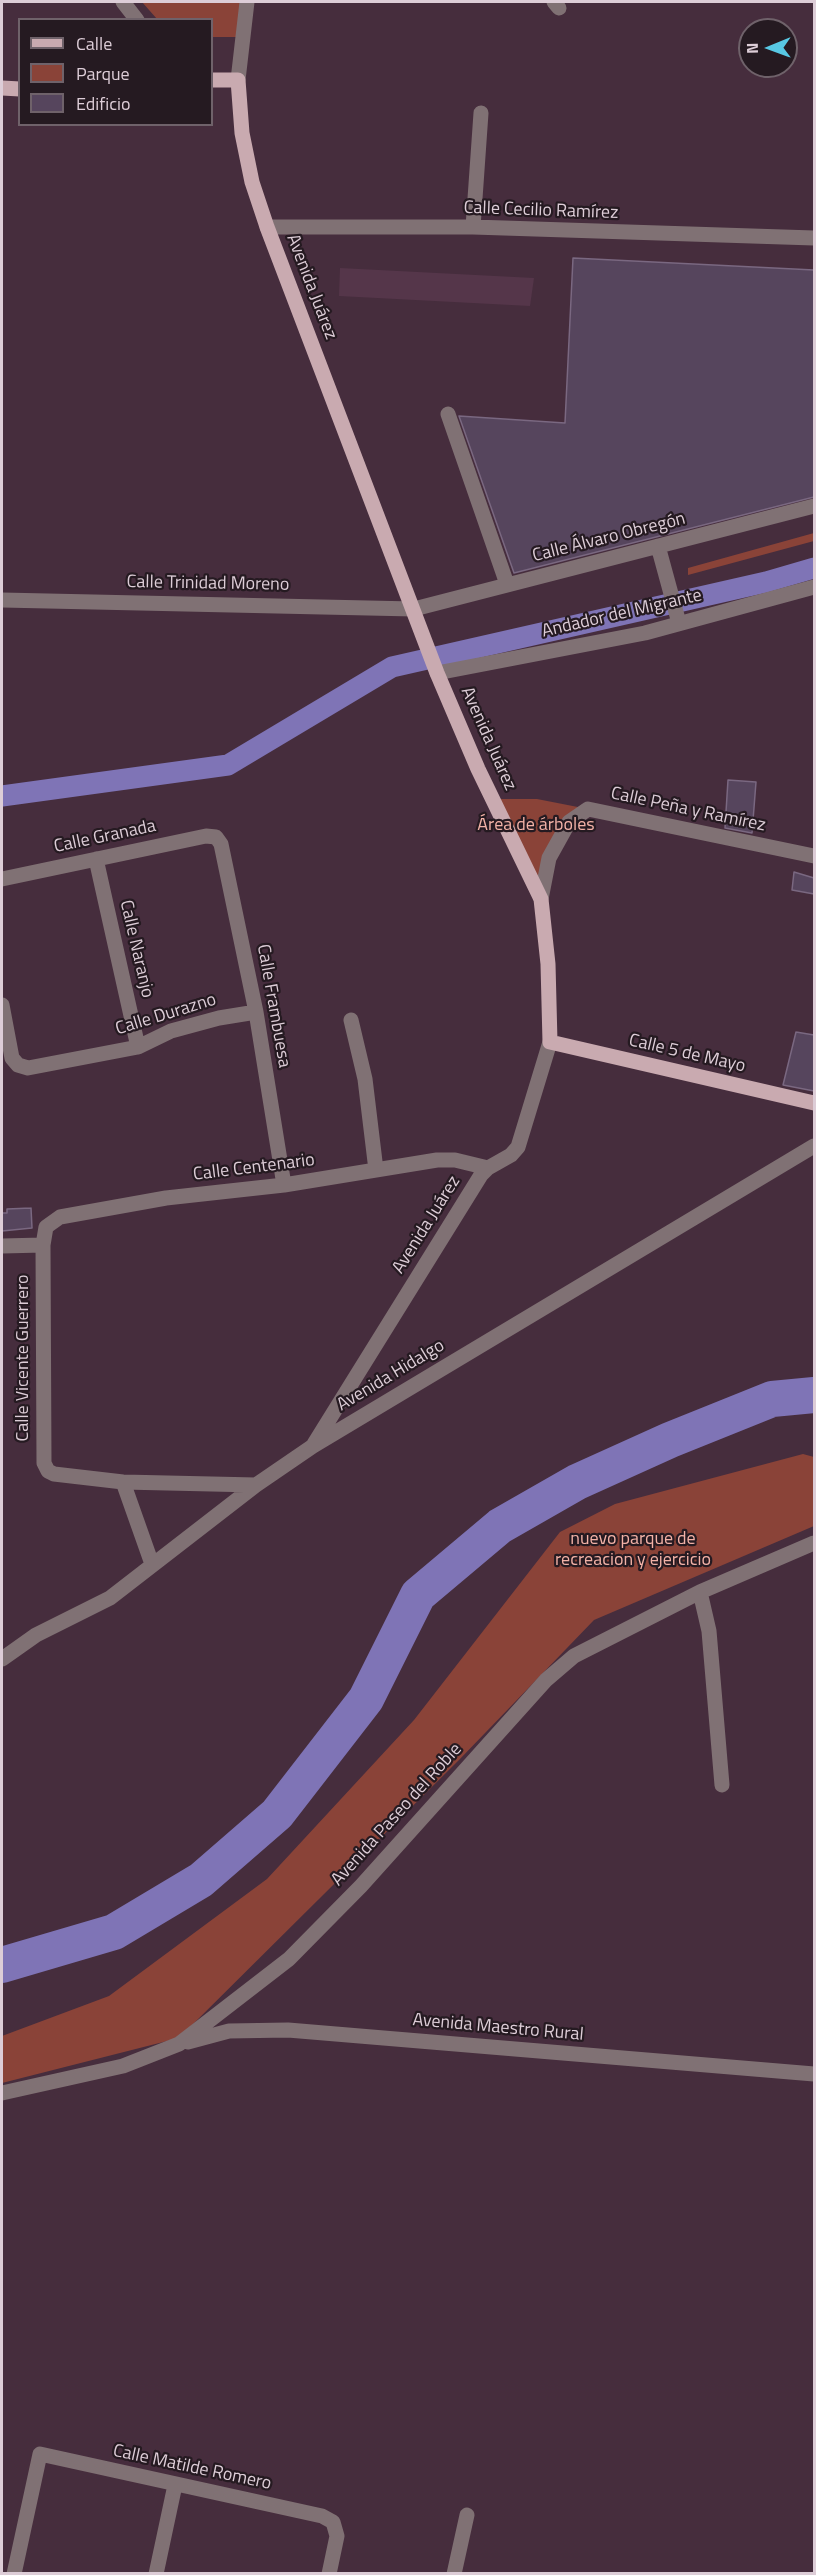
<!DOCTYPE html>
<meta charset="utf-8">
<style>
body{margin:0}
#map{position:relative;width:816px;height:2575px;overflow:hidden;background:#462d3d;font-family:"Titillium Web",sans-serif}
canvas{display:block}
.frame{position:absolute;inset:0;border:3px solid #ddcdd7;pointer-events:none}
.legend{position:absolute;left:18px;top:18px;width:195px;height:108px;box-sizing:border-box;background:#251a21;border:2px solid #6f626a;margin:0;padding:8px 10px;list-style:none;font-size:18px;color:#ddcdd7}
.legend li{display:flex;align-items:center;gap:12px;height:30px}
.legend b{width:30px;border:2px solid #6f626a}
.north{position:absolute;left:738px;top:18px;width:60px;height:60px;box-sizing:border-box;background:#251a21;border:2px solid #6f626a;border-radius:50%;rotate:269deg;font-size:16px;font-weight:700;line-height:24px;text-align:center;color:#ddcdd7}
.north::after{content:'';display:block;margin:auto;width:21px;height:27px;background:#58c8e4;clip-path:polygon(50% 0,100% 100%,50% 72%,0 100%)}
</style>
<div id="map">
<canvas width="816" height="2575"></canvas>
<div class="frame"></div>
<ul class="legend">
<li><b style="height:8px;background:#c9aab0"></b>Calle</li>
<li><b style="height:16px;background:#8a4338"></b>Parque</li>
<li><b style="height:16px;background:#56455d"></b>Edificio</li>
</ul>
<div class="north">N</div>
</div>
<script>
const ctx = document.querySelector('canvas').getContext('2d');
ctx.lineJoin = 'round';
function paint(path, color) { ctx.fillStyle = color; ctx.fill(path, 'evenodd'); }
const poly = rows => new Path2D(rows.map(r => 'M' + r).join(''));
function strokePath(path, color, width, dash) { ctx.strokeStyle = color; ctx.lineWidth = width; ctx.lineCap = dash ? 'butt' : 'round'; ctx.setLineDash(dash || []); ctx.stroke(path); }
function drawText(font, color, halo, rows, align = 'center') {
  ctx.font = font + ' "Titillium Web",sans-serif'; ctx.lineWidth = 4.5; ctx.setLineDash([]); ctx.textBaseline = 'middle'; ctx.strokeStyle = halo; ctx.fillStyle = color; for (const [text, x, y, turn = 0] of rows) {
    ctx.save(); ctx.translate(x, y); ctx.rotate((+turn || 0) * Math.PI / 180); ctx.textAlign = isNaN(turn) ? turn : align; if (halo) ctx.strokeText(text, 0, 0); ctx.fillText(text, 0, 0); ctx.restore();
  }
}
const built = poly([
 [340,268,534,278,530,306,339,296]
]);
const green = poly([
 [142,2,244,2,243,37,212,37,212,20,157,19],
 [814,533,814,541,688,575,688,568],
 [493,799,537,799,588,809,569,822,541,899],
 [803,1454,814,1457,814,1526,594,1620,459,1760,179,2038,2,2083,2,2036,109,1996,267,1879,414,1720,560,1532,615,1504]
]);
const canal = poly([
 [2,796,228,765,392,667,766,582,814,568]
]);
const river = poly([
 [2,1965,114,1932,201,1880,277,1814,366,1699,418,1595,500,1526,577,1482,670,1440,772,1399,814,1395]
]);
const building = poly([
 [573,258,814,270,814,497,514,573,459,416,565,423,573,258],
 [728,780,756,782,752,833,725,828,728,780],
 [794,872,814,878,814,894,792,890,794,872],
 [796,1032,814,1035,814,1091,783,1085,796,1032],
 [31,1208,32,1228,2,1231,2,1213,7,1213,7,1209,31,1208]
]);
const minor = poly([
 [123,2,137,20],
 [554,2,559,8],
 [238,80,247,2],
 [267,227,473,227,814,238],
 [473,227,481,113],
 [448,414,507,584],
 [658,546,679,623],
 [2,600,414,609,814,506],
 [437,673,645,633,814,587],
 [96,859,138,1047],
 [2,879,206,836,216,837,221,844,256,1012,284,1185],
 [541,899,549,858,569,822,588,809,814,856],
 [2,1005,12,1058,18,1065,28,1068,138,1047,171,1031,219,1018,256,1012],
 [351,1020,365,1079,376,1170],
 [2,1246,43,1245],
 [314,1444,481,1175,488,1168,511,1155,518,1147,550,1042],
 [123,1482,152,1564],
 [256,1485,123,1482,54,1474,48,1471,44,1463,43,1245,46,1227,60,1217,166,1198,284,1185,437,1160,455,1160,488,1168],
 [700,1592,709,1631,722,1785],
 [2,1659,36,1635,110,1598,256,1485,313,1446,814,1146],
 [188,2042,229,2031,288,2030,814,2074],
 [2,2093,123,2066,179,2044,289,1959,361,1886,546,1680,574,1656,700,1592,814,1543],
 [14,2574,40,2454,322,2516,333,2522,337,2536,329,2574],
 [156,2574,175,2485],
 [454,2574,467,2515]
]);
const major = poly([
 [212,80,238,80,242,133,252,182,267,227,437,673,478,769,541,899,548,964,550,1042,814,1103],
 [2,88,20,89]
]);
const streetNames = [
 ["Calle Cecilio Ramírez",541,211,2],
 ["Avenida Juárez",311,287,69],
 ["Calle Álvaro Obregón",609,538,-14],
 ["Calle Trinidad Moreno",208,584,1],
 ["Andador del Migrante",622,614,-13],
 ["Avenida Juárez",488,739,66],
 ["Calle Peña y Ramírez",688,810,12],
 ["Calle Granada",105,837,-12],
 ["Calle Naranjo",136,949,77],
 ["Calle Frambuesa",273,1006,80],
 ["Calle Durazno",166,1015,-17],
 ["Calle 5 de Mayo",687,1054,13],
 ["Calle Centenario",254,1168,-7],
 ["Avenida Juárez",427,1225,-58],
 ["Calle Vicente Guerrero",24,1358,-90],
 ["Avenida Hidalgo",391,1376,-31],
 ["Avenida Paseo del Roble",397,1815,-48],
 ["Avenida Maestro Rural",498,2028,5],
 ["Calle Matilde Romero",192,2468,12]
];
const parkNames = [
 ["Área de árboles",536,826],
 ["nuevo parque de",633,1540],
 ["recreacion y ejercicio",633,1561]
];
paint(built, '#55364a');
paint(green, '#8a4338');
strokePath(canal, '#7f74b6', 21);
strokePath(river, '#7f74b6', 36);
paint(building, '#56455d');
strokePath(building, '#7a6881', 1.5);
strokePath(minor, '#807174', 15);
strokePath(major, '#c9aab0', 15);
drawText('18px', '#ddcdd7', '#251a21', streetNames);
drawText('18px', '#f3b2a7', '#251a21', parkNames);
</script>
